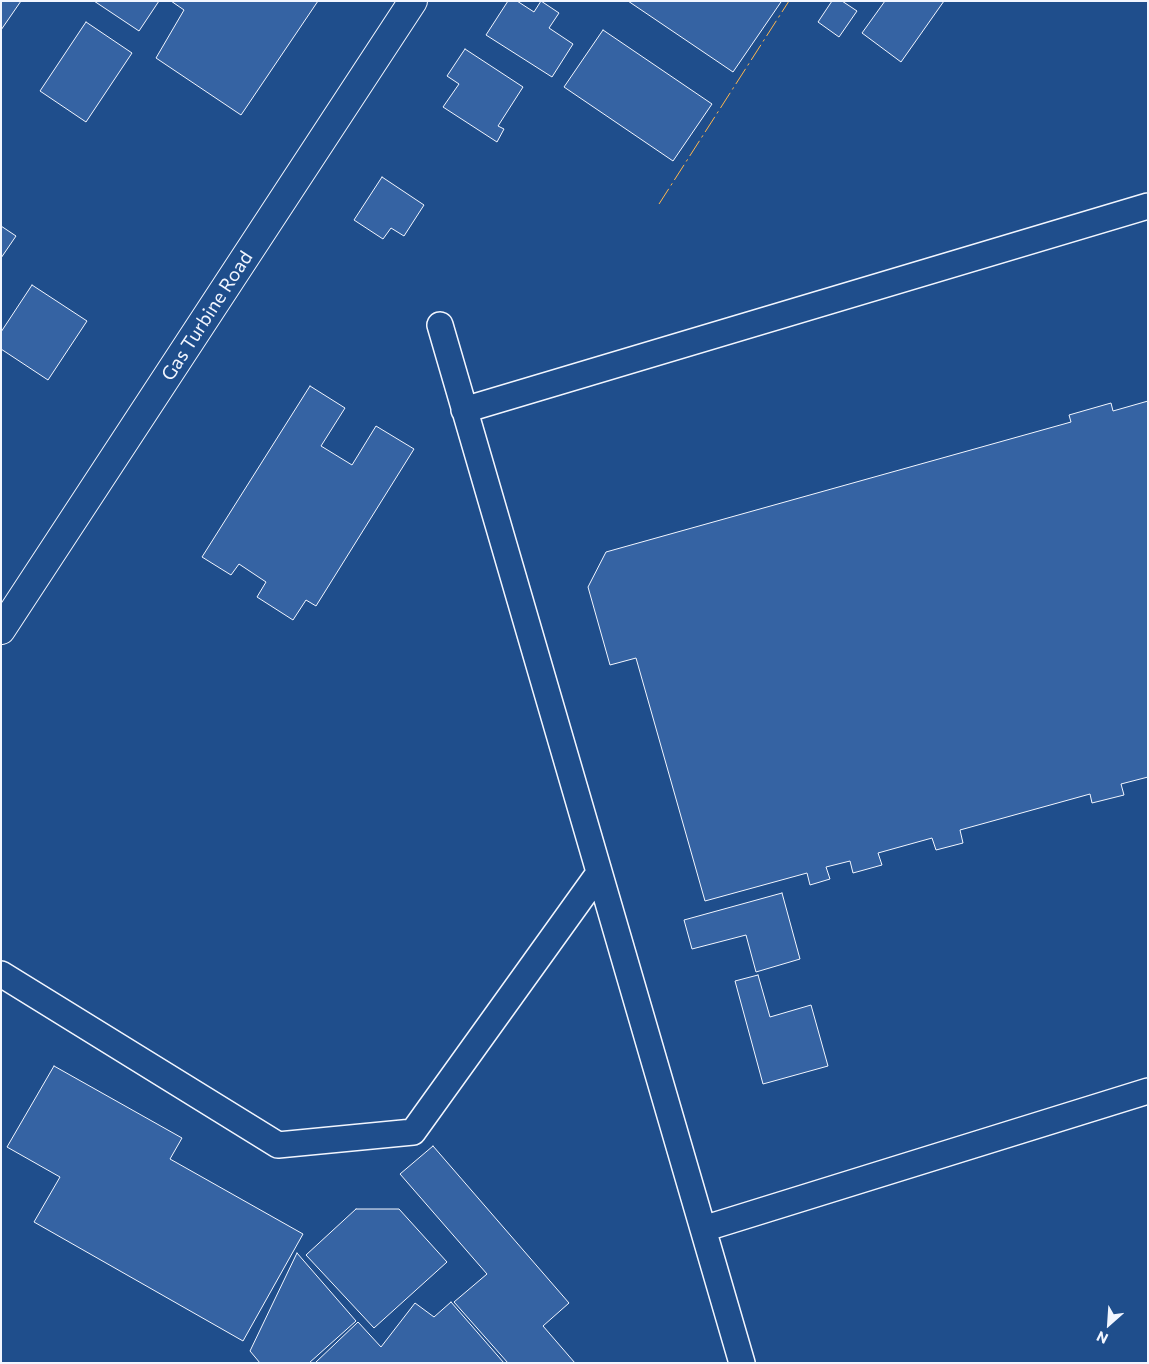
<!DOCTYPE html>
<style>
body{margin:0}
#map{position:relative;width:1149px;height:1364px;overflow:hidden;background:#1f4e8c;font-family:Commissioner,sans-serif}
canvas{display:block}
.frame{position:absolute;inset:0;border:2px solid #f2f6ff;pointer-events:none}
.north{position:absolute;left:1084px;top:1299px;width:50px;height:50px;-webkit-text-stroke:4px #1f4e8c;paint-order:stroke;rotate:206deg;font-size:14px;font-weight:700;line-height:20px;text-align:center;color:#f2f6ff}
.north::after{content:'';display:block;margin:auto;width:18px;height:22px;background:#f2f6ff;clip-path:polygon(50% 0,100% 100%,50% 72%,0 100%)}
</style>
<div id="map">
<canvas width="1149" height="1364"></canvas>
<div class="frame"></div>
<div class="north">N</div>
</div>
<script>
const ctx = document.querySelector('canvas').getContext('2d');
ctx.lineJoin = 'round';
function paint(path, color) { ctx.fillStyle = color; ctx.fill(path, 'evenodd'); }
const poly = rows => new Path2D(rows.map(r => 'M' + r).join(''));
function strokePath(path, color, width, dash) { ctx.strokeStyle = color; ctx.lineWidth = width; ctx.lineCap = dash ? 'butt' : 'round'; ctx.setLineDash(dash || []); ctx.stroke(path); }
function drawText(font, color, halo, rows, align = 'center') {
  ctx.font = font + ' Commissioner,sans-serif'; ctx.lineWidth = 4; ctx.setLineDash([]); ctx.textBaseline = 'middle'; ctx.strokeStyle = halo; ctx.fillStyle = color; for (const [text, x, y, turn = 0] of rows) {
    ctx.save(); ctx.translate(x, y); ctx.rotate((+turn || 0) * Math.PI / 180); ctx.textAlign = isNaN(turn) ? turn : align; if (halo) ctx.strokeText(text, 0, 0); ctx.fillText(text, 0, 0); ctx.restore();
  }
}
const building = poly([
 [1,1,21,1,1,30,1,1],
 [94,1,159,1,139,31,94,1],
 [171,1,318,1,241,115,156,58,184,10,171,1],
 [508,1,517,1,534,12,541,1,559,13,549,28,573,44,552,77,486,35,508,1],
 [628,1,779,1,781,2,733,72,628,1],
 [832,1,842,1,857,11,839,37,818,22,832,1],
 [885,1,944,1,901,62,862,33,885,1],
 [86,22,132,53,86,122,40,91,86,22],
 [603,30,712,104,673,161,564,87,603,30],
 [465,49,523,87,498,126,504,129,497,142,443,107,459,84,447,76,465,49],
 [382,177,424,205,404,236,391,228,383,239,354,220,382,177],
 [1,226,16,236,1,258,1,226],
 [32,285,87,321,48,380,1,349,1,332,32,285],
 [310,386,345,408,321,446,352,465,376,426,414,449,316,606,306,600,293,620,257,597,266,582,239,564,231,575,202,557,310,386],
 [1148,401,1148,777,1121,784,1124,795,1092,803,1090,794,960,830,963,843,936,850,932,838,878,853,882,865,853,873,850,861,826,867,830,879,810,885,807,873,705,901,636,658,610,665,588,587,606,552,1071,422,1069,415,1111,403,1113,411,1148,401],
 [782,893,800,959,756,972,746,935,692,949,684,920,782,893],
 [758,975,770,1017,811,1005,828,1066,763,1084,735,981,758,975],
 [54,1066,182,1138,170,1159,303,1234,243,1341,34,1222,60,1177,7,1147,54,1066],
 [433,1146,569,1303,543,1326,575,1363,508,1363,454,1302,487,1274,400,1174,433,1146],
 [356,1209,399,1209,447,1262,374,1328,306,1255,356,1209],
 [297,1253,356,1321,309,1363,260,1363,250,1351,297,1253],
 [451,1302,504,1363,315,1363,358,1322,381,1347,415,1303,434,1317,451,1302]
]);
const minor = poly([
 [440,325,742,1363],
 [464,410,1148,206],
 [1,974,278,1145,413,1132,599,873],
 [703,1229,1148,1091]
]);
const trunk = poly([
 [1,630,413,1]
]);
const power = poly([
 [659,204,789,1]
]);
const streetNames = [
 ["Gas Turbine Road",207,316,-57]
];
paint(building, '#3563a3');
strokePath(building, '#f2f6ff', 1);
strokePath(minor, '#f2f6ff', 28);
strokePath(trunk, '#f2f6ff', 30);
strokePath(minor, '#1f4e8c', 25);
strokePath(trunk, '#1f4e8c', 28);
strokePath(power, '#ffb74d', 1, [18, 4, 2.5, 4]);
drawText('19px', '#f2f6ff', '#1f4e8c', streetNames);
</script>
